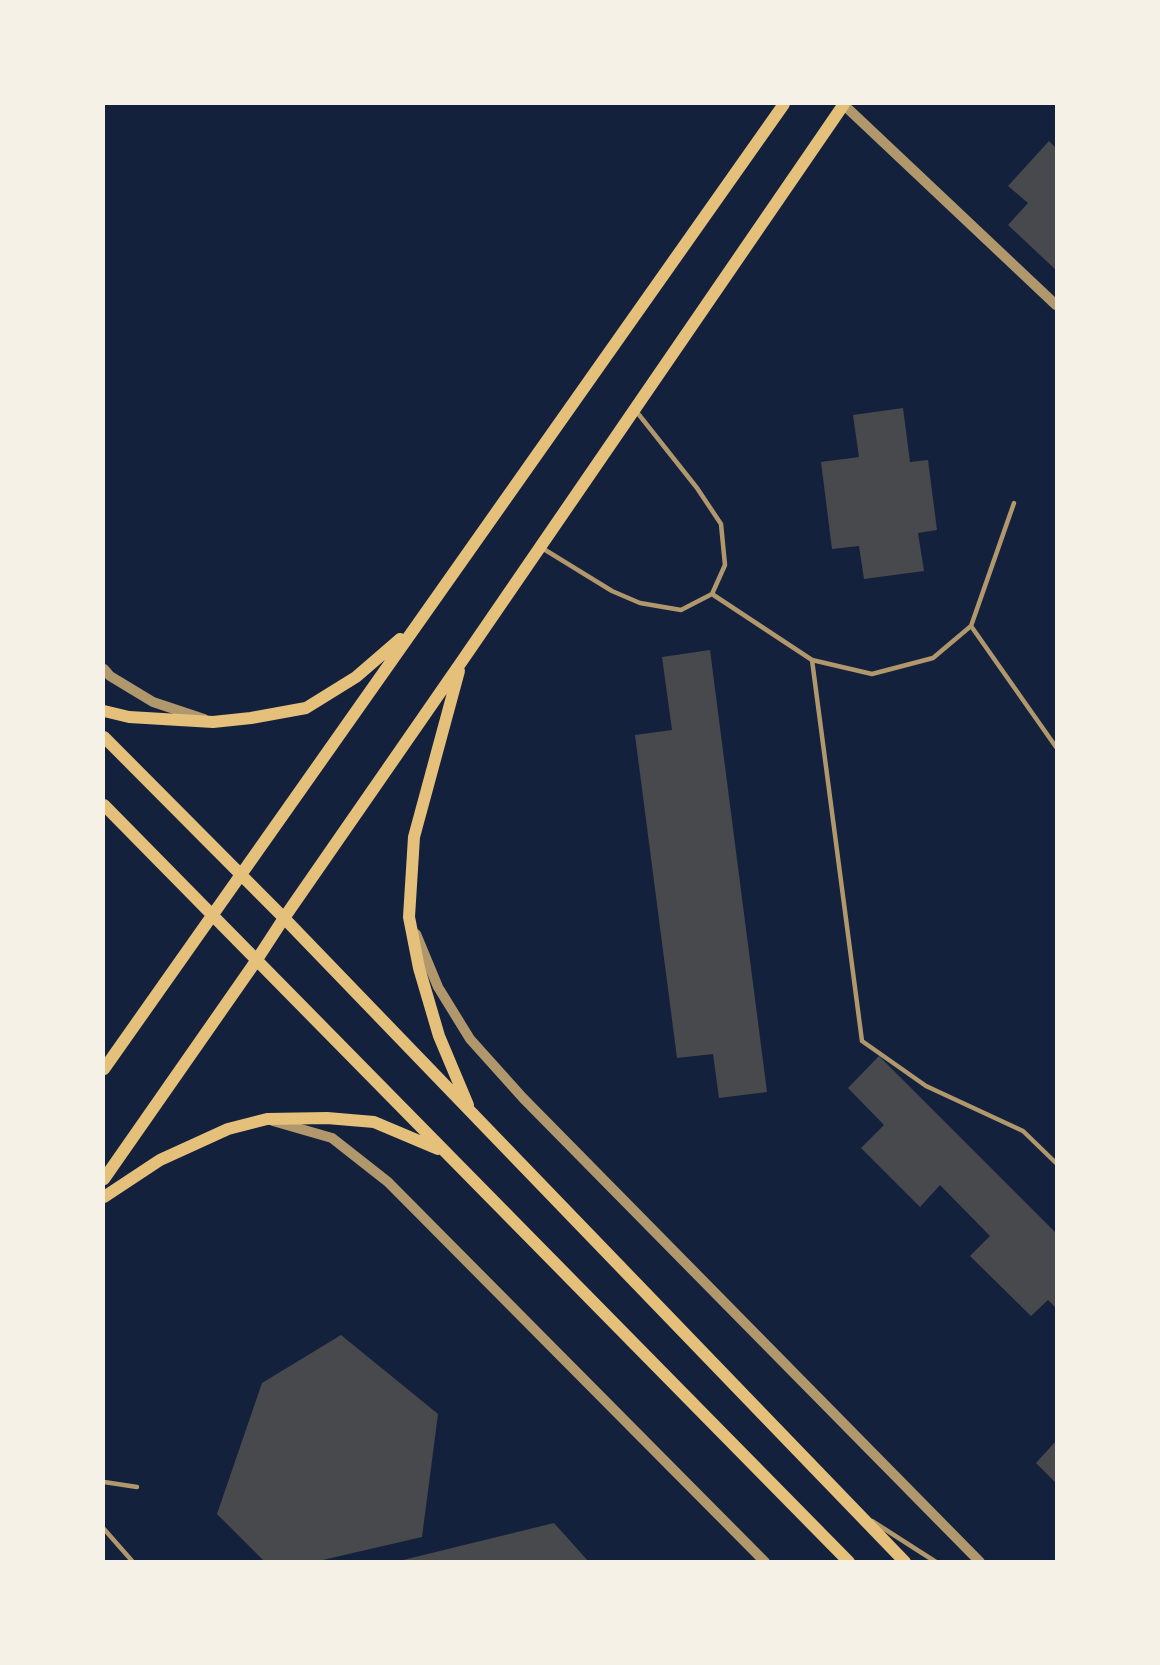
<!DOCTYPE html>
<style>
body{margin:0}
#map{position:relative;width:1160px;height:1665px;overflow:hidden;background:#14213d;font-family:Quicksand,sans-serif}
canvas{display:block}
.frame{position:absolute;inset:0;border:105px solid #f6f1e7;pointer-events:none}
</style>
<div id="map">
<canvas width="1160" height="1665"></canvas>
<div class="frame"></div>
</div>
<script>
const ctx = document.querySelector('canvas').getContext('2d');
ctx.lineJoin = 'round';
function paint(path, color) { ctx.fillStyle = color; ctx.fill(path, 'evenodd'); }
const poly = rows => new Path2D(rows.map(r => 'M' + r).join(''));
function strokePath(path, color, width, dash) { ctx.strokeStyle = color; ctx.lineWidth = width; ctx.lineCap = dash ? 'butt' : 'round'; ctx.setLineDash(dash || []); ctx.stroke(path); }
const building = poly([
 [1049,141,1056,148,1056,270,1008,225,1028,203,1008,186],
 [903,408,910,462,928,460,937,530,918,533,924,571,864,579,859,546,832,549,821,462,859,457,853,415],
 [710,650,767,1092,719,1098,713,1054,677,1058,635,735,672,730,662,657],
 [879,1056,1056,1233,1056,1308,1048,1300,1031,1316,970,1256,990,1236,940,1185,920,1207,861,1148,884,1125,848,1088],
 [341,1335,438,1414,422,1537,314,1562,265,1562,217,1514,262,1383],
 [1056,1441,1056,1483,1036,1463],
 [554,1523,589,1562,400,1562,399,1561]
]);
const service = poly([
 [1014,503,971,626,1056,747],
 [542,548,612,591,640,603,681,610,712,594,725,565,721,524,697,488,636,411],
 [712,594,812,660,872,674,933,658,971,626],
 [812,660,862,1041,926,1086,1023,1131,1056,1163],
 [104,1482,137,1487],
 [872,1521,936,1562],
 [104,1529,133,1562]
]);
const tertiary = poly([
 [843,104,1056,305],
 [104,669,110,676,153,702,204,719],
 [416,934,438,987,470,1039,523,1098,980,1562],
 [273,1121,332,1138,388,1182,765,1562]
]);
const secondary = poly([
 [459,671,414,837,409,917,419,968,439,1036,468,1105],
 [104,711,129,717,213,722,251,718,306,708,356,677,400,639],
 [104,737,284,918,905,1562],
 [104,805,849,1562],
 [104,1069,784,104],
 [104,1179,256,961,284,918,462,661,844,104],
 [104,1197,160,1160,228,1129,267,1119,327,1118,374,1122,438,1149]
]);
paint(building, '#48494c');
strokePath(service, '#b1986c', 4.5);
strokePath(tertiary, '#b1986c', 10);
strokePath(secondary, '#e5c07b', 12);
</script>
